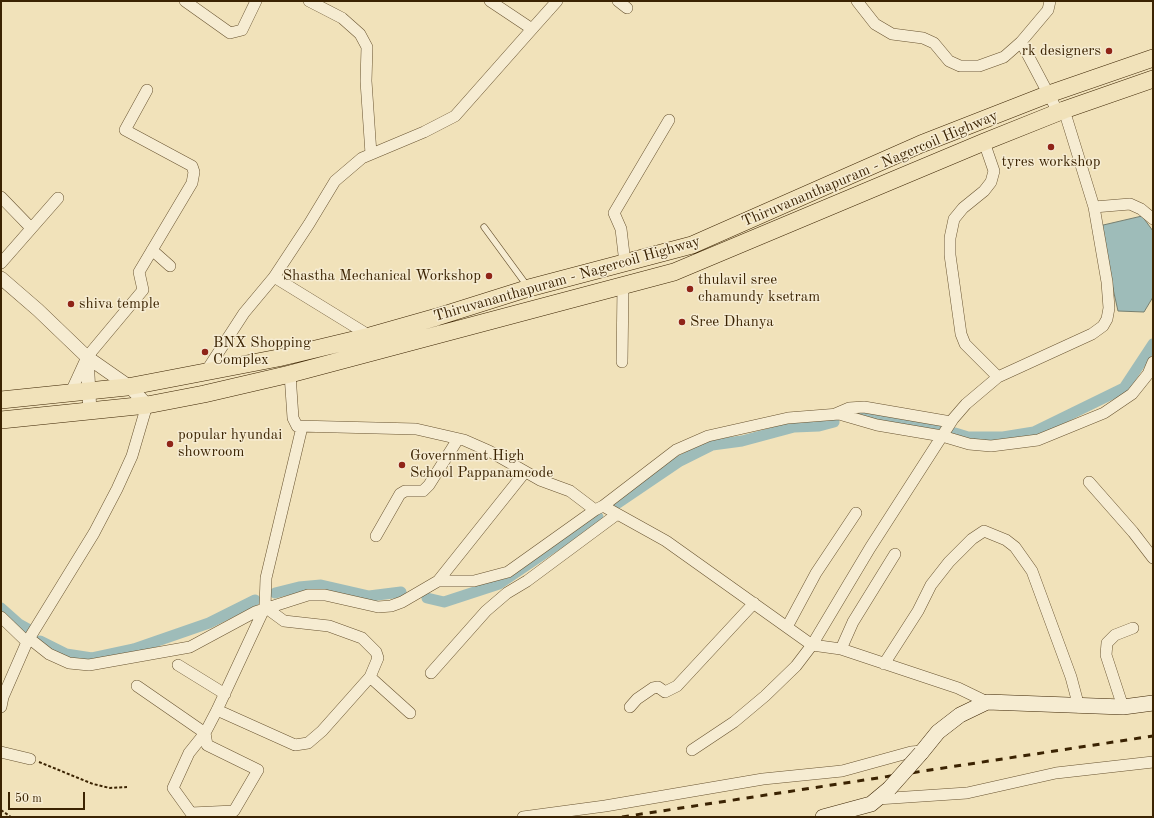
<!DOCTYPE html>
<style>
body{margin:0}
#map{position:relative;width:1154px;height:818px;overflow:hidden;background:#f1e2ba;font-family:"Old Standard TT",serif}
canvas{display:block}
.frame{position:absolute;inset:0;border:2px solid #3b2302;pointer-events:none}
.scale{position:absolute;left:8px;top:792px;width:77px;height:18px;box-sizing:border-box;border:2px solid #3b2302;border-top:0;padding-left:5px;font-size:12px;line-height:14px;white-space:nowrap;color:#3b2302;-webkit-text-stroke:3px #f6ecd2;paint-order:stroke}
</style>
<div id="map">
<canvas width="1154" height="818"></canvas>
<div class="frame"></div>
<div class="scale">50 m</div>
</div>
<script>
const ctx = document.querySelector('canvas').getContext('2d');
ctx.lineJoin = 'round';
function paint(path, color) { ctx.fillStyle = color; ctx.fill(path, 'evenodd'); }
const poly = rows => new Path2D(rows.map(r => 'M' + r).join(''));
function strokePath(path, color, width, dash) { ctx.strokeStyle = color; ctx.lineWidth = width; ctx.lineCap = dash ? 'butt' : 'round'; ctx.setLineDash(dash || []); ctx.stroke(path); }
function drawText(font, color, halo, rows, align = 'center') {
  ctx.font = font + ' "Old Standard TT",serif'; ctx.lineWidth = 3; ctx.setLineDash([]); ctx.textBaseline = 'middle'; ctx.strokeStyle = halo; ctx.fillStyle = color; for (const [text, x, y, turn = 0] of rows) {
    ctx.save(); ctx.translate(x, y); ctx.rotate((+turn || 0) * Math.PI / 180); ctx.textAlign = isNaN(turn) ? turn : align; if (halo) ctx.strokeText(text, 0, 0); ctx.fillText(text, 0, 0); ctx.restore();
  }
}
const water = poly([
 [1142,216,1153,231,1153,297,1144,312,1118,311,1099,226,1142,216]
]);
const canal = poly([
 [853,412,883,415,939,426],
 [955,433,968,437,1003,437,1034,432,1124,388,1153,344],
 [618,503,680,461,712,445,742,441,794,427,819,426,834,422],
 [275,593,299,587,321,585,369,596,401,592],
 [427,598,444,602,499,584,598,517],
 [1,608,19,624,28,629],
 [40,641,66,654,92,658,134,649,209,623,255,600]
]);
const path = poly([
 [39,762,93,784,110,788,127,787],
 [1,810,11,817]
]);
const service = poly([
 [484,227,528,287]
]);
const minor = poly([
 [185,1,230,33,242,30,256,1],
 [309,1,342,18,360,34,367,47,366,81,371,154],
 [490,1,532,29,557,1],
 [618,1,627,8],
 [857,1,875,24,892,34,923,38,934,43,949,61,960,66,979,66,1004,57,1021,42,1058,112],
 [1021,42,1048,10,1050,1],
 [984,142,994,171,991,182,984,191,963,208,954,219,950,238,950,255,961,334,965,344,998,377],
 [1,197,31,228],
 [1094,207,1130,204,1141,209,1153,219],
 [152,250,170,266],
 [1,263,58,198],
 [625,263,621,229,614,213,669,120],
 [274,277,370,336],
 [622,362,623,286],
 [207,370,244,313,274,277,309,224,335,181,362,158,424,132,455,116,532,29],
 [290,374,293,418,297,426,416,429,464,440,489,451,540,480,570,491,595,510,603,506,666,541,812,645,841,649,958,688,987,702],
 [70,394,87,357,143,290,139,272,192,183,194,172,192,166,125,130,147,90],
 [835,414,849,408,864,407,951,422],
 [1089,482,1133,532,1153,558],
 [603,506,676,450,708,436,788,418,839,414,877,425,942,436,969,444,991,446,1038,440,1104,413,1132,394,1148,374,1153,362],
 [376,536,400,494,405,491,423,491,429,485,458,439],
 [438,581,525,472],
 [1,617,27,642],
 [787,627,816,573,856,513],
 [30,639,49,654,69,663,89,665,190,647,255,612,308,595,325,595,378,607,391,606,402,602,438,581,474,581,508,572,595,510],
 [841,649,853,622,895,554],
 [884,664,918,611,931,585,949,562,972,539,984,531,1006,540,1015,547,1032,571,1071,677,1079,707],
 [178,665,225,694],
 [431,673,486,611,507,593,527,581,616,515],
 [370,677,410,713],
 [137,686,205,733,207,745,258,770,234,811,191,813,173,788,189,753,205,733,217,710,265,607,266,578,302,427],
 [1,707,3,697,27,642,94,533,117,489,132,456,147,405],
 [630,707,637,699,653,688,658,687,665,692,677,686,754,603],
 [1123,707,1106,655,1107,643,1115,635,1133,628],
 [217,710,295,745,308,743,322,731,370,677,378,658,376,652,362,638,329,626,284,621,265,607],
 [692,750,734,722,765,696,796,666,812,645,870,548,953,419,966,404,998,377,1092,334,1103,326,1107,319,1109,308,1107,282,1094,207,1064,110],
 [1,752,30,759],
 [877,799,967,793,1056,773,1153,762],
 [523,817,605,806,763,779,842,771,911,752,922,751]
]);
const tertiary = poly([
 [1,278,38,310,87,357,90,412],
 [87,357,130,387,147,405]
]);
const secondary = poly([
 [921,753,938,732,960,715,987,702,1123,707,1153,703],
 [823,817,871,804,889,789]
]);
const primary = poly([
 [1,400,127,387,278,358,370,336,437,317,529,288,692,245,921,144,1049,94,1153,58],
 [1,420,147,405,204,394,290,374,674,272,984,142,1064,110,1153,79]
]);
const rail = poly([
 [622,817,1153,736]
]);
const secondaryBridge = poly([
 [889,789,921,753]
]);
const markers = [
 [1109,51,4,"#8f2418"],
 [1051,147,4,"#8f2418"],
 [489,276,4,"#8f2418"],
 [690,289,4,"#8f2418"],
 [71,304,4,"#8f2418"],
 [682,322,4,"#8f2418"],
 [205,352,4,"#8f2418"],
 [170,444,4,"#8f2418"],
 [402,465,4,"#8f2418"]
];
const poiNames = [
 ["rk designers",1101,51,"right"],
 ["tyres workshop",1051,162,"center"],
 ["Shastha Mechanical Workshop",481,276,"right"],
 ["thulavil sree",698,280],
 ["chamundy ksetram",698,297],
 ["shiva temple",79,304],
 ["Sree Dhanya",690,322],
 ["BNX Shopping",213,343],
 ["Complex",213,360],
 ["popular hyundai",178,435],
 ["showroom",178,452],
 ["Government High",410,456],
 ["School Pappanamcode",410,473]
];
const streetNames = [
 ["Thiruvananthapuram - Nagercoil Highway",870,169,-23],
 ["Thiruvananthapuram - Nagercoil Highway",567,279,-16]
];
paint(water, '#9ebcb9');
strokePath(water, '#767f70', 1);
strokePath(canal, '#9ebcb9', 11);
strokePath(service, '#685330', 7);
strokePath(minor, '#685330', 12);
strokePath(tertiary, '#685330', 14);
strokePath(secondary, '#3b2302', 16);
strokePath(primary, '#3b2302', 18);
strokePath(path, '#3b2302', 2, [3, 2]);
strokePath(service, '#f6ecd2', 5.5);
strokePath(minor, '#f6ecd2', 11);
strokePath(tertiary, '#f6ecd2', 13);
strokePath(secondary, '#f6ecd2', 15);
strokePath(primary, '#f1e2ba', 17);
strokePath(rail, '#3b2302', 3, [7, 7]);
strokePath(secondaryBridge, '#3b2302', 16, []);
strokePath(secondaryBridge, '#f6ecd2', 15);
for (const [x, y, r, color] of markers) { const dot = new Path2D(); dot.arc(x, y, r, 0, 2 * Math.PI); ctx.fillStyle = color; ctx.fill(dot); strokePath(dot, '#f6ecd2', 1.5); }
drawText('15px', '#3b2302', '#f6ecd2', poiNames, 'left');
drawText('15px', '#3b2302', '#f6ecd2', streetNames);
</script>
